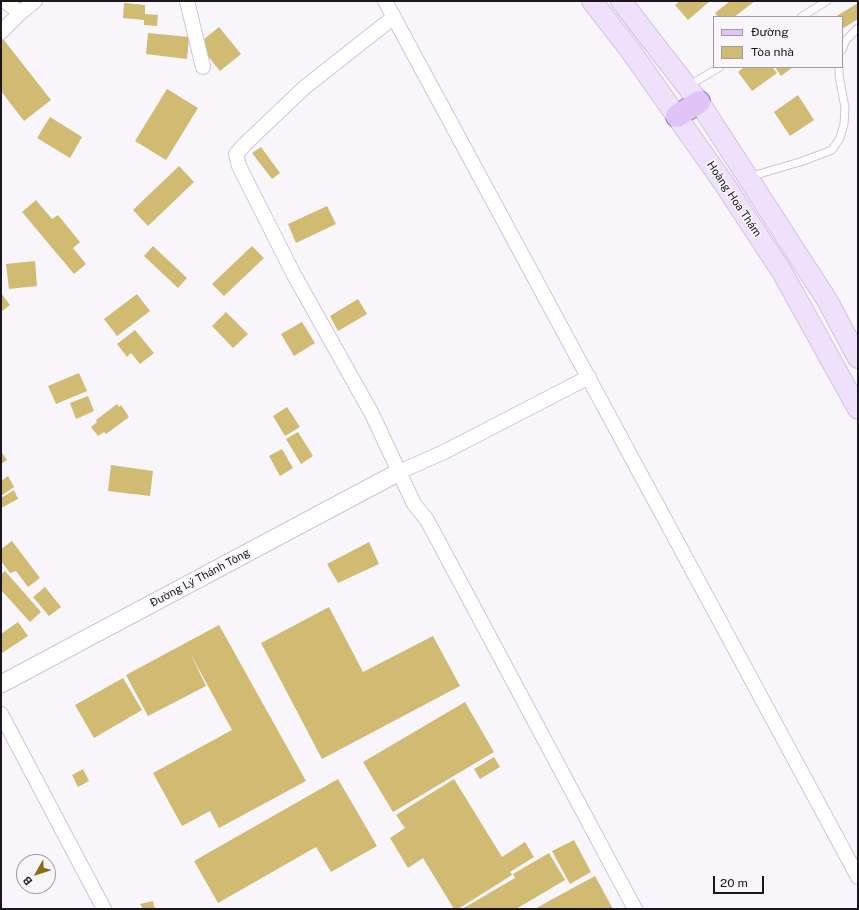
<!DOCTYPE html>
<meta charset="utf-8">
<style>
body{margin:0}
#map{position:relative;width:859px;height:910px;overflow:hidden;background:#f8f5fb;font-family:"Public Sans",sans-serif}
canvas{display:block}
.frame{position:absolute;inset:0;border:2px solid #1b1620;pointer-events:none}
.legend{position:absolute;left:713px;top:16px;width:130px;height:52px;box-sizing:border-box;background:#f8f5fb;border:1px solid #a09ca3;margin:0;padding:5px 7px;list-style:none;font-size:12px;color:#1b1620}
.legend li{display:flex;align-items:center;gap:8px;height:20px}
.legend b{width:20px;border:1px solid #a09ca3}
.north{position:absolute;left:16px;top:854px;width:40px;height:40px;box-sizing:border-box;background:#f8f5fb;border:1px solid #a09ca3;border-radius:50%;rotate:231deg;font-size:11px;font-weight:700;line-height:16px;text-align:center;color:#1b1620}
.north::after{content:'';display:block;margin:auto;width:14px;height:18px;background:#896f10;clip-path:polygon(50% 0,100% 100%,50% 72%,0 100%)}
.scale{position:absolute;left:713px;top:876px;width:51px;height:18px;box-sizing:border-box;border:2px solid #1b1620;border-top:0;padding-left:5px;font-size:12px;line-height:14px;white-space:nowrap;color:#1b1620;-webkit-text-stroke:3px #f8f5fb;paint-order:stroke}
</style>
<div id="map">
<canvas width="859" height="910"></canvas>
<div class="frame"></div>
<ul class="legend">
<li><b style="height:5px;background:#e0c4f8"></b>Đường</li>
<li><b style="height:11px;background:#d1ba71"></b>Tòa nhà</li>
</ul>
<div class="north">B</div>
<div class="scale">20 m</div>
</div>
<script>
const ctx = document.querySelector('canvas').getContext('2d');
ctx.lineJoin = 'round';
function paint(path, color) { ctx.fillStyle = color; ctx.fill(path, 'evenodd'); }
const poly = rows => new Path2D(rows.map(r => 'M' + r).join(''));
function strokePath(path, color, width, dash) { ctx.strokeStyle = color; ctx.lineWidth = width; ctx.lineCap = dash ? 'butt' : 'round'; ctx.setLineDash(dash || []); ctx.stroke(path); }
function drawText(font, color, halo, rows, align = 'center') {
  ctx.font = font + ' "Public Sans",sans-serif'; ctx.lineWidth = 3.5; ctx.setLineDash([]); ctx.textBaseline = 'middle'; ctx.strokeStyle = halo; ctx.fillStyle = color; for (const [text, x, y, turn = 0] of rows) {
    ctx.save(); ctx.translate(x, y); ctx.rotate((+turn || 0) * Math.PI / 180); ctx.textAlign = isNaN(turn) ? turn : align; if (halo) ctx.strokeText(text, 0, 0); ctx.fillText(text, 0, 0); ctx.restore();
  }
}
const building = poly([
 [680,1,710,1,688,20,675,5],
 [730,1,755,1,734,17,718,17,715,13],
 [124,3,145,5,145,14,158,15,157,26,144,25,144,20,123,18],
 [858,3,858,19,842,29,842,17,835,17],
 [219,27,241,54,220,71,198,44],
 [148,33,189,37,187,59,146,54],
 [3,39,51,100,24,121,1,91,1,41],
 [744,67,772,67,777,73,752,91,738,72],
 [775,67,793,67,781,76],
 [167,89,198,108,166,160,135,141],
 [798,95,814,120,790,136,774,112],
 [50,117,82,137,70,158,37,138],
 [261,147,280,173,272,179,252,153],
 [179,166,194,182,148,226,133,210],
 [36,200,52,219,58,215,80,242,73,248,86,264,74,274,22,212],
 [327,206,336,224,296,243,288,224],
 [153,246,187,278,178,288,144,256],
 [252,246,264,258,224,296,212,284],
 [35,261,37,286,9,289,6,264],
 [1,293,10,305,1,312],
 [137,294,150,311,117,336,104,319],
 [358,299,367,314,338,331,330,316],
 [226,312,248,334,233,348,212,326],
 [302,322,315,343,294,356,281,334],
 [135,330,154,353,140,364,131,353,127,357,117,344],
 [79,373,87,391,56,404,48,386],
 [88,396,94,411,76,419,70,403],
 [117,404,119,407,121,405,129,417,106,434,104,432,98,436,91,427,97,422,96,420],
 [287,407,300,427,285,436,273,416],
 [298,432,313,456,301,464,286,439],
 [282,449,293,468,280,476,269,456],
 [1,451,7,460,1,464],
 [111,465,153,471,150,496,108,491],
 [8,476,14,487,1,496,1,481],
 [14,490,18,499,1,508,1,498],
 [12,541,40,578,28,587,16,571,10,573,1,561,1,549],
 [369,542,379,564,338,583,327,564],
 [5,571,41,612,30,622,1,590,1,574],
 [45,587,61,607,49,616,33,597],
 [329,607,363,672,433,636,460,686,322,759,261,643],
 [18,622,28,636,2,653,1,634],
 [219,625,306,781,219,828,210,811,182,826,153,773,232,730,190,653,206,686,148,716,126,675],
 [123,678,142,710,94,738,75,705],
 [465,702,494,752,393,812,363,762],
 [494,757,500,767,480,779,474,769],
 [83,769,89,781,78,787,72,775],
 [338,779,377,846,331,872,316,847,218,903,194,861],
 [454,779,502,857,525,842,534,857,510,872,512,875,458,909,454,909,423,858,408,868,390,838,405,828,396,815],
 [574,840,591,872,570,884,552,851],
 [549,853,565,880,516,909,462,909,515,878,513,874],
 [595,876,613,909,535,909,549,901],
 [153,901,155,909,143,909,140,904]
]);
const service = poly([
 [801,17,827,1],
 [842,50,846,40,858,28],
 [688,86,720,67],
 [749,177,803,161,832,150,840,138,844,124,845,108,839,75,839,67]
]);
const minor = poly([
 [5,1,20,13],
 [187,1,203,67],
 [385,1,858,877],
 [394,17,305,87,245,144,236,154,239,166,293,273,372,414,414,504,427,520,635,909],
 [1,32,20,13,35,1],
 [399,472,444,452,589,377],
 [1,714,104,909]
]);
const tertiary = poly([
 [1,684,399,472]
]);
const secondary = poly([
 [592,1,630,50,725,185,782,272,858,409],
 [621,1,699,102,827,300,858,358]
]);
const primary = poly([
 [677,116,699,102]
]);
const streetNames = [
 ["Hoàng Hoa Thám",734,199,56],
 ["Đường Lý Thánh Tông",200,578,-28]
];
paint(building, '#d1ba71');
strokePath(service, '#d0c2de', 9);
strokePath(minor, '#d0c2de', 16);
strokePath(tertiary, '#d0c2de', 19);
strokePath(secondary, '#d0c2de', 22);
strokePath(primary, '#8d6daa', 24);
strokePath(service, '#fff', 7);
strokePath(minor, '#fff', 14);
strokePath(tertiary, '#fff', 17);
strokePath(secondary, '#efe1fc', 20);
strokePath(primary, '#e0c4f8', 22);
drawText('11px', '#1b1620', '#f8f5fb', streetNames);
</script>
